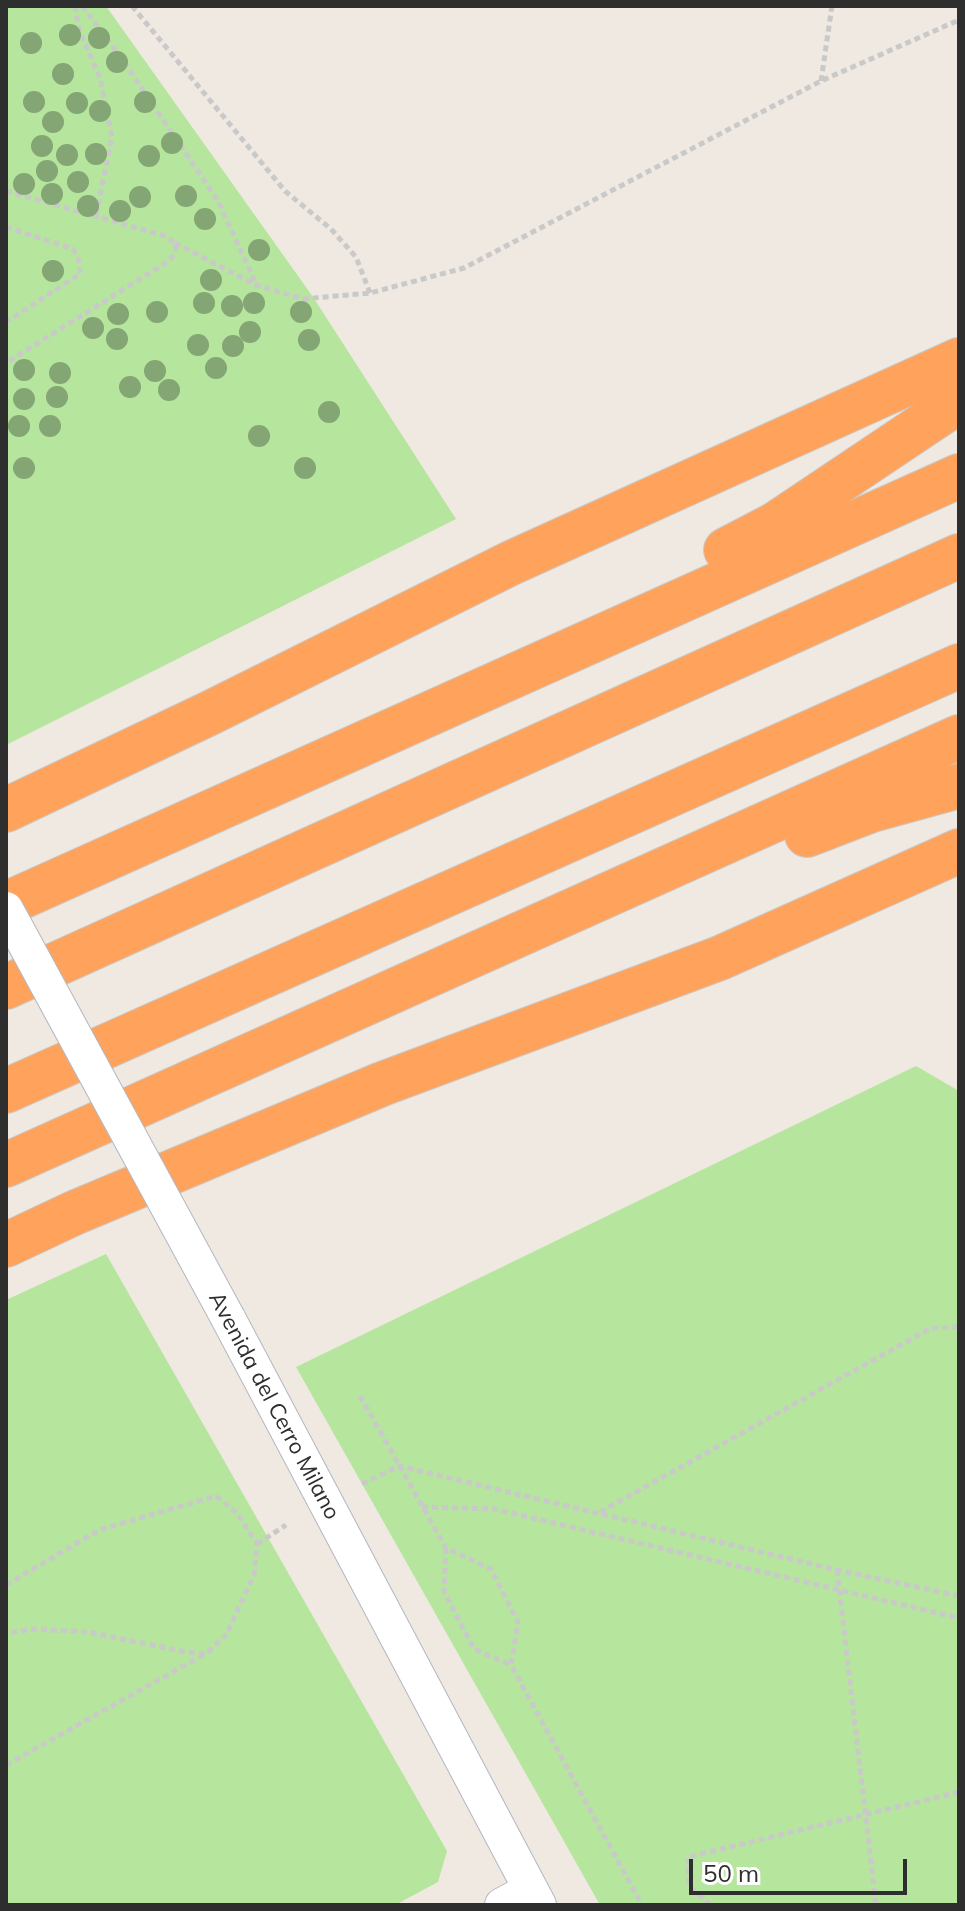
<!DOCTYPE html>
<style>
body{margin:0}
#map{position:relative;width:965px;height:1911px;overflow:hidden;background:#efe9e1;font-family:Mulish,sans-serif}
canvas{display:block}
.frame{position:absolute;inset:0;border:8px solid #2e2e2e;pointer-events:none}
.scale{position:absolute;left:689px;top:1859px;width:218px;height:36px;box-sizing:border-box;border:4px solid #2e2e2e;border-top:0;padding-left:10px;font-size:24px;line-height:28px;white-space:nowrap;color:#2e2e2e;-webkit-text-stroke:6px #fff;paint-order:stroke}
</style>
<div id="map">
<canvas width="965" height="1911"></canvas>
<div class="frame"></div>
<div class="scale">50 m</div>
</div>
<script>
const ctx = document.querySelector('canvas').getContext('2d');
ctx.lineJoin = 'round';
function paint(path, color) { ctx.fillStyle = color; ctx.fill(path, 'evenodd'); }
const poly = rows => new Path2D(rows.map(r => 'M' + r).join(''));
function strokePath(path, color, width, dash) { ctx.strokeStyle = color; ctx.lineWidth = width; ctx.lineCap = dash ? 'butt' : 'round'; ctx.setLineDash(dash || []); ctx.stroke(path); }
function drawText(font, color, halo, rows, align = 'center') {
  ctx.font = font + ' Mulish,sans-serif'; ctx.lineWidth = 6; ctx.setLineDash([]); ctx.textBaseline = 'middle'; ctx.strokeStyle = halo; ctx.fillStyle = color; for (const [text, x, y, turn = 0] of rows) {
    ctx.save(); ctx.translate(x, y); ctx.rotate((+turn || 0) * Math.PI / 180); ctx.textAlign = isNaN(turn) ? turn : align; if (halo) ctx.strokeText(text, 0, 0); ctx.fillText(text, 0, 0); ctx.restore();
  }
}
const green = poly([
 [6,6,106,6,313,297,456,519,6,745],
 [916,1066,959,1091,959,1905,600,1905,296,1367],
 [106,1254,447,1851,438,1882,395,1905,6,1905,6,1300]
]);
const path = poly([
 [75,6,79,29,100,78,112,137,96,217],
 [82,6,118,53,218,201,256,284],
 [132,6,285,191,331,229,356,257,370,293],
 [821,81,832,6],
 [6,191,165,236,175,243,176,248,174,255,167,262,6,363],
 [6,227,73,249,79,261,80,274,6,322],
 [175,243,256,285,303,299,370,293,464,268,821,81,959,20],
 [360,1396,446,1548,491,1569,518,1622,511,1665,642,1905],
 [362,1484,399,1466,837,1570,959,1596],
 [422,1507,494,1509,959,1618],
 [600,1512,931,1328,959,1327],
 [257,1544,286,1525],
 [446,1548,444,1592,474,1649,511,1665],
 [837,1570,876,1905],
 [6,1585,99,1530,216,1496,237,1513,257,1544,254,1575,226,1635,206,1654,186,1652,88,1632,35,1629,6,1633],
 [6,1765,205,1654],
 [710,1905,689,1886,688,1857,959,1792]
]);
const minor = poly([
 [228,1318,539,1905],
 [502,1905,530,1890]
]);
const motorway = poly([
 [726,550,774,525,959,401],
 [6,810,212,712,511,563,959,360],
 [807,835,872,810,959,786],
 [6,904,959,476],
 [6,987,959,556],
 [6,1091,959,666],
 [6,1165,959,737],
 [6,1245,74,1213,382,1084,720,958,959,851]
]);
const minorBridge = poly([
 [6,909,228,1318]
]);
const trees = [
 [70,35],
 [99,38],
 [31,43],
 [117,62],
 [63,74],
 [34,102],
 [145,102],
 [77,103],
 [100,111],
 [53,122],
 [172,143],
 [42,146],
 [96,154],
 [67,155],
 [149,156],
 [47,171],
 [78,182],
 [24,184],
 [52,194],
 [186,196],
 [140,197],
 [88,206],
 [120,211],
 [205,219],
 [259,250],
 [53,271],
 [211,280],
 [204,303],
 [254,303],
 [232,306],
 [157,312],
 [301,312],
 [118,314],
 [93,328],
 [250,332],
 [117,339],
 [309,340],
 [198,345],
 [233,346],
 [216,368],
 [24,370],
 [155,371],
 [60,373],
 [130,387],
 [169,390],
 [57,397],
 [24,399],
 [329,412],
 [19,426],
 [50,426],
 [259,436],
 [24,468],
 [305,468]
];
const streetNames = [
 ["Avenida del Cerro Milano",274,1406,62]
];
paint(green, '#b6e59e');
strokePath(minor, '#b4b7c1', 36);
strokePath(motorway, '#c9c9c9', 46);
strokePath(path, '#c9c9c9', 5, [6, 4]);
strokePath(minor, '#fff', 34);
strokePath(motorway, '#ffa35c', 44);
strokePath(minorBridge, '#b4b7c1', 36, []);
strokePath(minorBridge, '#fff', 34);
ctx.fillStyle = '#84a574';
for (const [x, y] of trees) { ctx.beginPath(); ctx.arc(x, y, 11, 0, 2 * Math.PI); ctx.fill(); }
drawText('22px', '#2e2e2e', '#fff', streetNames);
</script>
